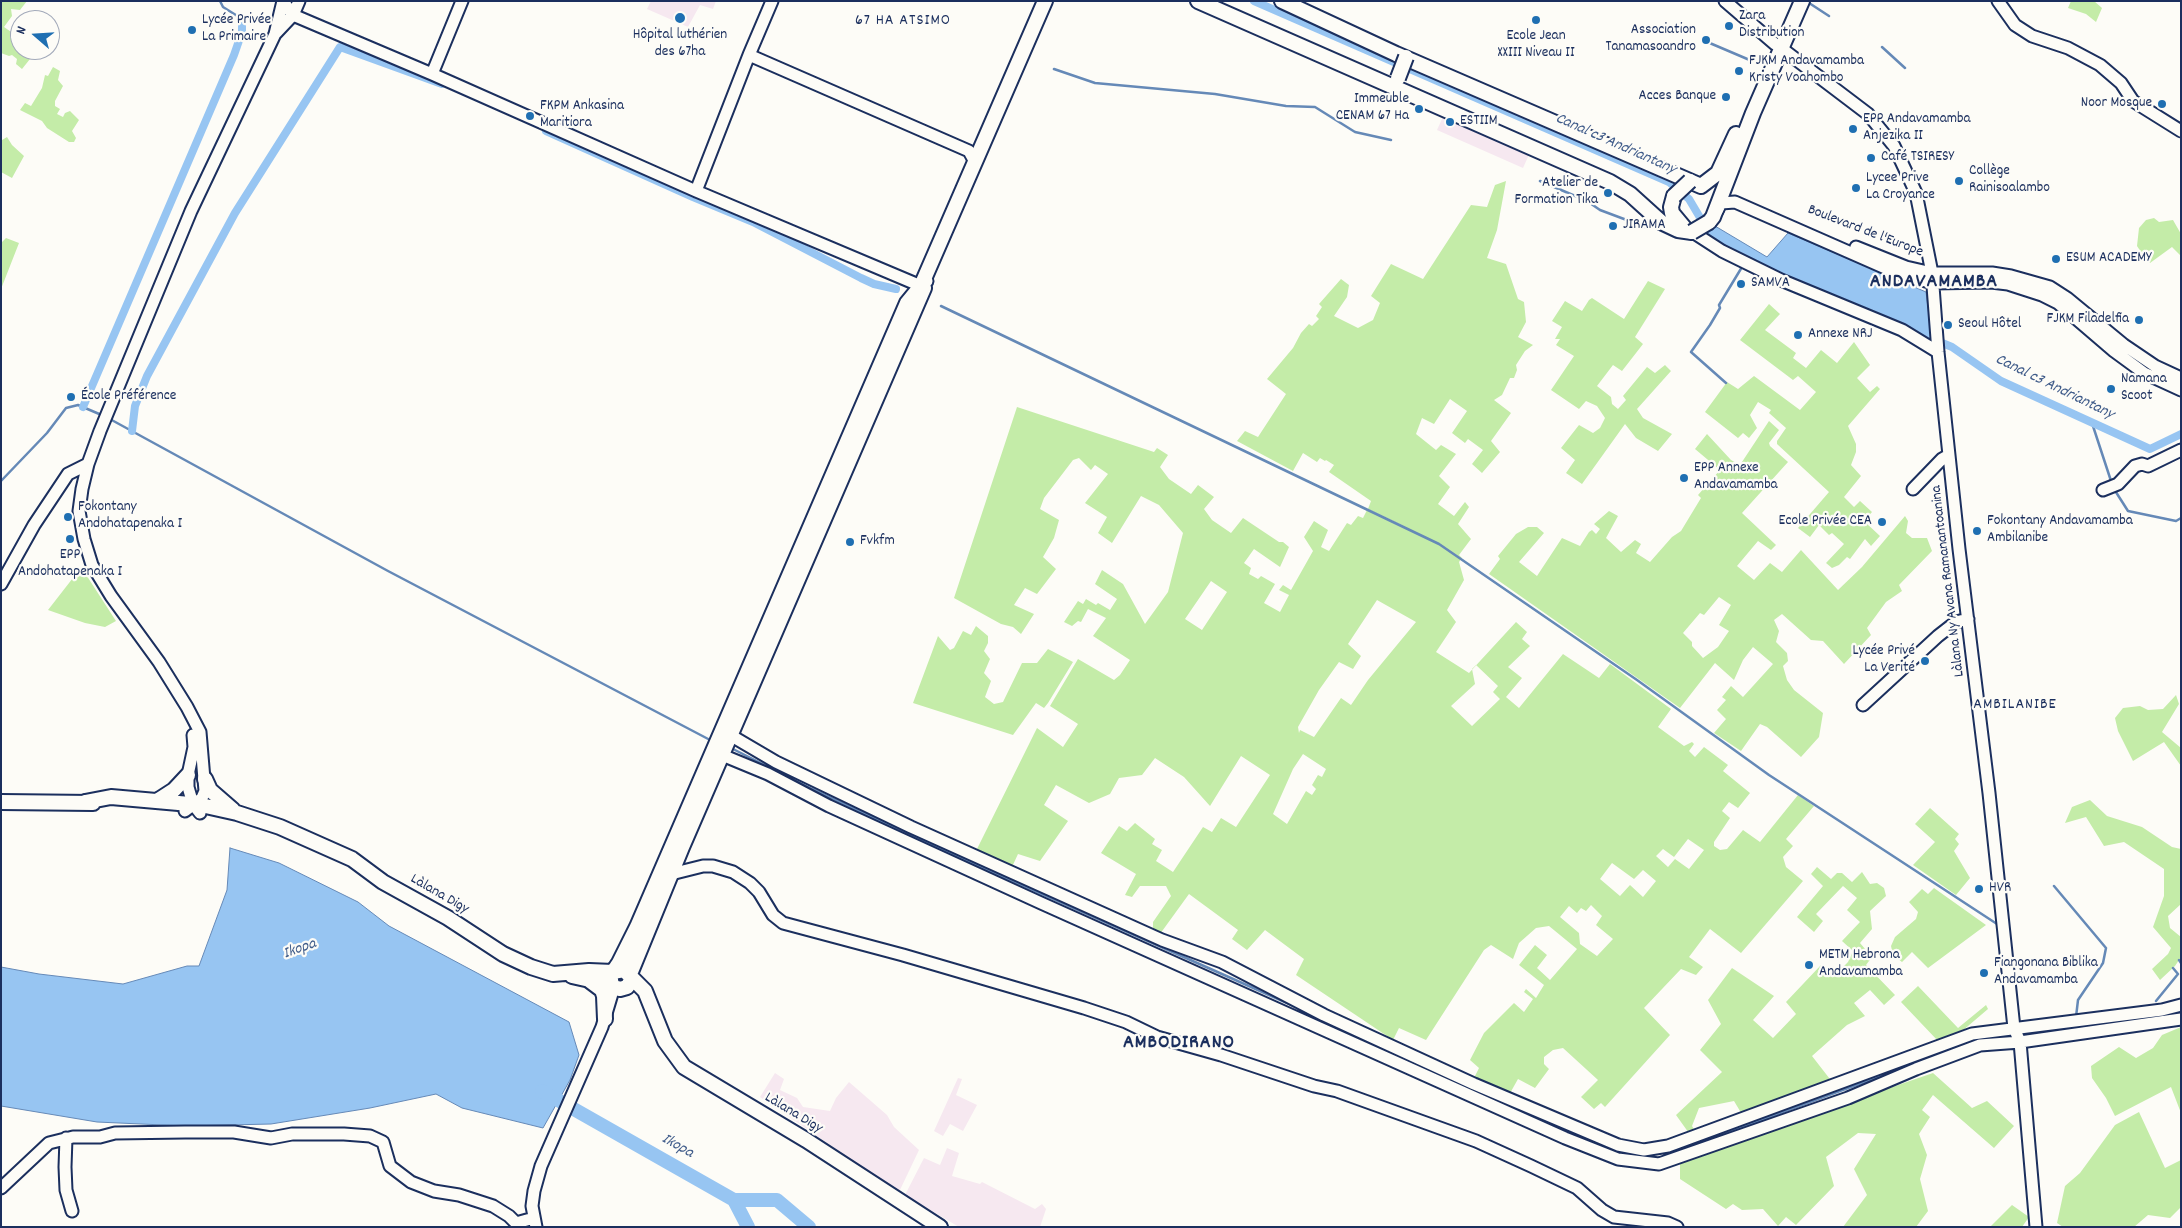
<!DOCTYPE html>
<meta charset="utf-8">
<style>
body{margin:0}
#map{position:relative;width:2182px;height:1228px;overflow:hidden;background:#fdfcf7;font-family:Dekko,sans-serif}
canvas{display:block}
.frame{position:absolute;inset:0;border:2px solid #1b2f5e;pointer-events:none}
.north{position:absolute;left:10px;top:10px;width:50px;height:50px;box-sizing:border-box;background:#fdfcf7;border:1px solid #a3aaba;border-radius:50%;rotate:289deg;font-size:14px;font-weight:700;line-height:20px;text-align:center;color:#1b2f5e}
.north::after{content:'';display:block;margin:auto;width:18px;height:22px;background:#1f6fb2;clip-path:polygon(50% 0,100% 100%,50% 72%,0 100%)}
</style>
<div id="map">
<canvas width="2182" height="1228"></canvas>
<div class="frame"></div>
<div class="north">N</div>
</div>
<script>
const ctx = document.querySelector('canvas').getContext('2d');
ctx.lineJoin = 'round';
function paint(path, color) { ctx.fillStyle = color; ctx.fill(path, 'evenodd'); }
const poly = rows => new Path2D(rows.map(r => 'M' + r).join(''));
function strokePath(path, color, width, dash) { ctx.strokeStyle = color; ctx.lineWidth = width; ctx.lineCap = dash ? 'butt' : 'round'; ctx.setLineDash(dash || []); ctx.stroke(path); }
function drawText(font, color, halo, rows, align = 'center') {
  ctx.font = font + ' Dekko,sans-serif'; ctx.lineWidth = 4.5; ctx.setLineDash([]); ctx.textBaseline = 'middle'; ctx.strokeStyle = halo; ctx.fillStyle = color; for (const [text, x, y, turn = 0] of rows) {
    ctx.save(); ctx.translate(x, y); ctx.rotate((+turn || 0) * Math.PI / 180); ctx.textAlign = isNaN(turn) ? turn : align; if (halo) ctx.strokeText(text, 0, 0); ctx.fillText(text, 0, 0); ctx.restore();
  }
}
const built = poly([
 [651,1,716,1,713,9,700,5,688,27,647,9],
 [1446,110,1532,148,1523,168,1437,130],
 [775,1073,784,1079,780,1090,797,1098,803,1107,830,1111,836,1098,849,1082,887,1115,894,1127,919,1150,899,1192,760,1097],
 [958,1078,962,1079,956,1095,977,1105,963,1131,950,1124,943,1136,934,1131],
 [947,1148,959,1153,952,1176,980,1184,982,1182,1035,1209,1042,1204,1046,1209,1040,1227,959,1227,905,1195,924,1158,940,1165]
]);
const green = poly([
 [1,1,27,1,20,10,11,9,12,16,4,27,20,38,20,50,24,50,22,55,30,59,22,69,16,64,17,59,12,55,9,56,1,53],
 [2071,1,2094,1,2102,8,2096,22,2086,14,2068,8],
 [53,67,60,71,58,80,63,86,55,101,55,106,60,109,57,114,63,117,65,113,70,111,79,120,72,131,76,138,74,142,69,142,47,128,42,121,20,110,25,103,31,106,42,88,45,75,48,76],
 [7,137,12,145,24,156,12,178,1,172,1,138,2,140],
 [1506,181,1497,230,1487,258,1506,264,1518,299,1524,302,1526,322,1518,337,1533,345,1525,351,1516,365,1517,370,1514,378,1510,378,1502,395,1494,400,1511,413,1491,441,1500,452,1482,473,1472,464,1483,450,1468,439,1465,443,1452,433,1467,411,1450,399,1434,424,1422,418,1416,434,1436,450,1441,445,1456,454,1439,476,1450,487,1438,504,1454,516,1465,502,1469,507,1458,524,1471,539,1459,555,1462,558,1459,562,1464,580,1447,610,1456,622,1436,652,1469,673,1516,622,1527,632,1522,639,1530,646,1508,667,1522,678,1506,697,1519,708,1563,654,1599,678,1610,664,1671,709,1658,727,1684,746,1692,742,1694,744,1689,751,1695,757,1704,747,1728,765,1723,771,1750,793,1738,808,1729,802,1722,811,1730,818,1714,842,1714,846,1720,850,1727,849,1743,830,1760,842,1798,795,1814,806,1786,839,1793,846,1783,857,1786,867,1803,881,1741,953,1710,929,1689,957,1703,967,1696,975,1681,969,1644,1008,1670,1035,1605,1107,1601,1103,1594,1109,1581,1097,1598,1080,1563,1048,1553,1050,1544,1057,1544,1064,1549,1069,1535,1088,1518,1079,1509,1095,1473,1080,1479,1068,1470,1060,1484,1033,1514,1003,1524,1012,1533,999,1524,992,1526,989,1536,998,1544,985,1519,965,1535,945,1547,955,1537,968,1550,980,1577,949,1549,926,1536,928,1519,943,1513,959,1491,945,1484,950,1426,1040,1399,1028,1393,1040,1296,975,1304,959,1265,930,1247,950,1232,939,1238,930,1189,894,1160,934,1153,930,1153,922,1171,896,1166,886,1140,886,1132,897,1125,895,1136,874,1101,853,1119,826,1127,831,1135,823,1155,839,1152,844,1162,850,1156,861,1173,872,1203,827,1212,832,1221,818,1236,827,1270,775,1241,756,1210,806,1184,777,1155,758,1142,775,1119,778,1110,794,1089,803,1056,785,1044,805,1068,821,1040,861,1018,854,1012,867,976,851,1037,728,1063,747,1078,724,1050,706,1078,659,1114,680,1120,675,1130,660,1093,636,1106,618,1088,609,1081,622,1078,621,1072,626,1064,622,1078,601,1083,604,1086,599,1096,605,1098,603,1110,610,1117,599,1095,584,1102,570,1123,584,1145,624,1168,592,1183,533,1159,505,1141,496,1112,543,1098,533,1107,517,1085,503,1108,474,1095,465,1091,470,1079,458,1073,460,1044,498,1040,509,1059,520,1054,538,1043,557,1056,569,1037,594,1025,588,1014,605,1034,614,1021,634,1013,627,1001,624,954,598,1017,407,1154,452,1157,448,1168,455,1160,467,1169,479,1191,494,1198,485,1214,497,1204,509,1212,520,1231,533,1243,518,1279,542,1283,542,1289,547,1280,567,1254,549,1244,563,1251,568,1249,574,1258,579,1261,576,1275,584,1264,603,1280,612,1289,595,1279,590,1283,585,1291,590,1313,551,1304,537,1314,521,1328,530,1321,547,1329,551,1347,523,1351,525,1358,516,1363,518,1367,510,1408,528,1368,509,1371,501,1329,472,1334,465,1326,460,1325,461,1320,458,1317,462,1303,453,1293,471,1237,441,1245,431,1258,437,1286,394,1267,379,1293,348,1301,333,1309,324,1312,326,1319,319,1316,316,1322,307,1319,304,1341,279,1349,285,1347,297,1334,316,1358,328,1373,320,1380,303,1371,296,1391,264,1423,279,1471,205,1487,207,1495,185],
 [1211,581,1227,592,1202,630,1185,619],
 [1377,600,1416,622,1368,680,1351,705,1341,698,1314,737,1300,730,1299,733,1298,727,1319,690,1339,662,1353,669,1361,656,1348,644],
 [1476,665,1498,686,1493,692,1500,699,1472,726,1451,706,1475,684,1472,669],
 [1303,754,1326,769,1322,777,1318,775,1312,785,1316,789,1312,795,1306,791,1287,824,1273,814,1293,769],
 [1688,839,1704,850,1689,869,1675,859,1668,867,1656,856,1663,849,1674,857],
 [1612,863,1634,879,1643,870,1656,881,1643,897,1630,885,1620,896,1600,879],
 [1591,905,1602,916,1596,925,1613,939,1597,956,1580,944,1579,933,1560,917,1569,906,1577,913,1581,908,1586,911],
 [2154,218,2159,222,2173,220,2181,234,2181,256,2172,247,2150,263,2141,252,2137,246,2139,228,2146,220],
 [6,238,19,243,1,289,1,243],
 [1648,281,1665,289,1635,337,1643,344,1622,371,1613,365,1597,386,1611,397,1612,404,1618,409,1626,400,1623,396,1647,367,1655,373,1665,365,1671,371,1637,409,1643,418,1672,434,1658,451,1636,438,1625,424,1582,484,1566,473,1575,460,1561,448,1579,425,1593,433,1600,428,1605,418,1597,406,1586,401,1579,409,1551,390,1574,356,1556,345,1560,339,1555,339,1562,327,1552,321,1565,301,1582,311,1589,300,1592,298,1624,319],
 [1769,304,1780,314,1765,330,1796,353,1793,358,1806,368,1821,350,1837,363,1854,342,1870,365,1857,378,1870,392,1877,386,1880,389,1848,426,1856,444,1856,452,1851,465,1861,476,1844,497,1854,507,1860,501,1872,512,1864,521,1880,536,1871,546,1865,539,1850,559,1847,557,1839,565,1832,568,1826,563,1844,544,1832,533,1829,535,1819,525,1810,537,1798,528,1829,492,1777,444,1777,441,1786,428,1769,413,1771,410,1758,402,1750,415,1757,428,1749,438,1743,433,1738,438,1705,412,1727,382,1738,389,1754,376,1800,410,1816,392,1798,376,1793,380,1740,340],
 [1769,421,1779,430,1769,443,1770,446,1788,462,1742,513,1776,545,1771,550,1758,541,1737,566,1754,580,1770,563,1782,572,1801,550,1838,590,1862,567,1905,516,1908,521,1906,533,1912,538,1927,538,1932,551,1899,585,1902,591,1886,602,1867,628,1871,635,1844,664,1823,641,1811,640,1782,614,1774,620,1779,631,1776,642,1787,653,1788,661,1783,666,1787,680,1794,690,1823,713,1819,737,1801,757,1767,727,1760,724,1741,751,1714,733,1726,719,1717,710,1726,700,1722,697,1731,686,1743,697,1773,664,1753,647,1743,660,1734,680,1715,663,1680,708,1489,574,1500,559,1498,556,1516,534,1528,527,1537,527,1544,533,1519,562,1537,576,1562,538,1580,546,1589,532,1592,530,1596,534,1600,529,1594,524,1609,511,1618,516,1606,538,1621,552,1635,540,1641,544,1636,553,1650,562,1672,537,1681,531,1701,498,1698,495,1720,470,1695,449,1707,434,1731,460,1740,465],
 [1719,597,1731,605,1719,625,1729,631,1718,647,1703,658,1692,646,1692,642,1683,633,1700,613,1704,615],
 [83,570,116,621,105,627,85,623,48,610,76,574],
 [976,626,988,636,988,643,984,651,990,659,984,673,991,681,985,697,994,704,1003,702,1022,663,1037,663,1048,649,1073,662,1048,703,1044,708,1036,703,1013,735,913,703,938,636,950,650,954,648,963,631,971,635],
 [2176,695,2179,704,2162,732,2181,748,2181,766,2164,742,2133,761,2118,731,2115,718,2123,708,2140,706,2148,710,2163,709],
 [2090,800,2107,816,2142,827,2172,847,2181,849,2181,904,2168,916,2170,928,2181,937,2181,957,2175,966,2160,980,2152,969,2168,954,2171,948,2153,927,2164,896,2164,869,2124,842,2104,846,2086,817,2065,823,2072,807],
 [1930,808,1959,834,1955,839,1959,844,1954,851,1970,878,1956,895,1913,865,1935,842,1915,824],
 [1817,867,1831,879,1837,873,1842,873,1852,882,1862,872,1870,884,1877,883,1884,888,1886,896,1870,911,1872,929,1860,943,1872,957,1866,965,1895,995,1884,1005,1870,990,1854,1003,1865,1016,1847,1025,1812,1056,1833,1083,1743,1116,1734,1101,1699,1108,1692,1126,1696,1133,1691,1136,1676,1115,1722,1072,1700,1050,1721,1024,1708,1000,1732,968,1774,996,1753,1020,1773,1038,1796,1014,1786,1002,1821,965,1833,977,1848,962,1853,951,1842,941,1860,922,1847,910,1857,898,1843,886,1816,914,1823,921,1814,932,1797,917,1823,886,1811,874],
 [1934,888,1986,925,1928,968,1912,952,1902,962,1893,955,1891,946,1895,937,1916,919,1918,912,1909,902,1922,889,1928,894],
 [1918,986,1958,1028,1986,1005,1988,1009,1961,1032,1938,1041,1901,1002],
 [2181,1027,2181,1113,2171,1087,2115,1116,2106,1098,2092,1078,2091,1066,2119,1047,2136,1058,2153,1048,2162,1035],
 [1933,1073,1972,1108,1987,1101,2014,1126,1994,1148,1933,1095,1922,1110,1930,1117,1919,1134,1927,1155,1920,1179,1928,1211,1916,1227,1843,1227,1867,1195,1854,1169,1876,1134,1858,1133,1826,1157,1834,1186,1796,1225,1786,1217,1778,1226,1763,1209,1742,1210,1733,1204,1726,1209,1680,1179,1680,1160],
 [2139,1112,2165,1168,2181,1160,2181,1207,2170,1218,2148,1215,2134,1227,2063,1227,2057,1223,2065,1186,2080,1173,2115,1125],
 [2012,1205,2029,1217,2022,1227,1990,1227]
]);
const water = poly([
 [1710,223,1767,257,1788,233,1926,292,1932,340,1753,264,1710,237,1700,229,1710,223],
 [230,848,279,863,358,902,389,926,569,1022,579,1055,570,1080,543,1128,462,1108,436,1094,370,1108,271,1124,185,1126,97,1122,1,1106,1,967,39,974,123,984,187,966,199,966,227,890,230,848]
]);
const stream = poly([
 [220,1,223,7,239,17,242,25],
 [1806,1,1829,16],
 [1705,41,1752,61],
 [1882,47,1905,68],
 [1054,69,1095,83,1215,94,1286,106,1315,107,1355,132,1391,140],
 [1540,181,1587,201,1600,210,1648,228],
 [941,306,1439,544,1637,680,1769,775,1997,924],
 [1726,383,1691,352,1710,325,1720,308,1719,305,1742,267],
 [108,418,388,571,712,741],
 [2092,423,2112,484],
 [1,481,47,433,66,408,78,405,104,416],
 [2114,489,2128,511,2176,521,2181,518],
 [731,748,812,789,912,836,1305,1011],
 [2054,886,2106,948,2103,963,2078,1000,2076,1017],
 [2179,960,2181,963],
 [2156,1001,2178,974,2173,968],
 [2113,1022,2145,1019],
 [2064,1030,2090,1025],
 [1664,1152,1679,1150,1908,1066]
]);
const canal = poly([
 [1254,1,1669,182,1689,199,1705,226],
 [546,131,693,197,753,222,861,278,874,284,896,289],
 [1935,340,1952,347,2001,381,2150,449,2181,434],
 [83,407,234,55,242,32,242,25],
 [132,431,135,406,147,376,235,213,340,47,442,84]
]);
const river = poly([
 [542,1091,734,1200,777,1200,809,1227],
 [734,1200,748,1227]
]);
const minor = poly([
 [283,1,293,15,432,74,696,191,921,286,927,281],
 [1725,1,1775,44],
 [1998,1,2015,25,2032,36,2068,48,2100,65,2121,83,2133,101,2181,131],
 [276,33,293,15,299,1],
 [1781,48,1868,114,1894,146,1916,193,1932,273,1938,352,1959,549,1989,793,2014,1028,2020,1042,2036,1227],
 [749,55,969,151,975,162],
 [432,74,462,1],
 [696,191,749,55,772,1],
 [1717,211,1721,203,1735,202,1899,274,1933,283,1991,282,2008,284,2042,295,2058,303,2114,351,2144,373,2181,390],
 [1687,231,1688,229,1722,251,1781,280,1902,330,1938,352],
 [1856,247,1906,267,1932,273,1992,273,2011,276,2050,287,2067,298,2124,345,2155,366,2181,378],
 [1913,489,1942,459,1949,455],
 [2103,490,2118,484,2135,466,2142,464,2148,466,2181,450],
 [1,584,34,525,68,474,88,464],
 [1863,705,1938,636,1956,622,1968,619],
 [193,735,194,747,188,775,188,787,193,804,200,813],
 [730,735,776,762,911,827,1162,940,1222,962,1324,1015,1474,1084,1618,1145,1644,1150,1668,1146,1972,1034,2162,1010,2181,1005],
 [722,755,768,774,829,806,1041,903,1565,1138,1618,1159,1659,1164,1848,1098,1916,1069,1980,1045,2020,1042,2181,1019],
 [185,811,202,798,205,791,200,732,187,707,159,662,111,596,92,565,84,539,79,511,82,489,88,464,100,431,191,211,275,34,283,1],
 [671,874,703,866,713,866,733,872,750,883,759,892,773,915,783,923,903,955,1084,1008,1126,1022,1157,1037,1221,1055,1314,1086,1337,1091,1476,1141,1531,1166,1577,1188,1602,1210,1614,1217,1668,1223,1677,1227],
 [66,1138,65,1167,66,1190,72,1211],
 [1,1188,49,1143,73,1137,100,1137,115,1133,185,1132,234,1132,271,1138,292,1134,344,1134,370,1136,383,1142,390,1166,411,1182,434,1191,459,1195,493,1206,509,1216,516,1223,534,1218],
 [536,1227,532,1206,534,1191,541,1166,602,1027,614,987]
]);
const major = poly([
 [1198,1,1610,182,1630,194,1661,222,1678,230,1692,232],
 [1282,1,1396,54,1701,186],
 [1701,186,1718,173,1736,134],
 [1674,196,1671,207,1672,213,1687,231],
 [1709,222,1713,217,1753,113,1802,1],
 [205,779,210,790,233,810],
 [157,801,174,790,188,775],
 [1,802,93,803],
 [85,802,111,797,201,805,237,813,280,827,352,859,383,882,448,918,503,954,531,967,553,974,589,971,613,972,624,970,630,976,631,981,627,987,620,989,614,987,611,982,611,975,619,963,637,927,907,303,921,286,1045,1],
 [630,974,682,847,924,288],
 [572,976,612,985],
 [630,976,645,991,665,1041,684,1067,806,1140,940,1227],
 [590,981,602,990,604,996,605,1019]
]);
const majorBridge = poly([
 [1398,78,1406,57],
 [1674,196,1690,181],
 [1692,232,1709,222]
]);
const markers = [
 [680,18,6,"#1f6fb2"],
 [1536,20,5,"#1f6fb2"],
 [1729,26,5,"#1f6fb2"],
 [192,30,5,"#1f6fb2"],
 [1706,40,5,"#1f6fb2"],
 [1739,71,5,"#1f6fb2"],
 [1726,97,5,"#1f6fb2"],
 [2162,104,5,"#1f6fb2"],
 [1419,109,5,"#1f6fb2"],
 [530,116,5,"#1f6fb2"],
 [1450,122,5,"#1f6fb2"],
 [1853,129,5,"#1f6fb2"],
 [1871,158,5,"#1f6fb2"],
 [1959,181,5,"#1f6fb2"],
 [1856,188,5,"#1f6fb2"],
 [1608,193,5,"#1f6fb2"],
 [1613,226,5,"#1f6fb2"],
 [2056,259,5,"#1f6fb2"],
 [1741,284,5,"#1f6fb2"],
 [2139,320,5,"#1f6fb2"],
 [1948,325,5,"#1f6fb2"],
 [1798,335,5,"#1f6fb2"],
 [2111,389,5,"#1f6fb2"],
 [71,397,5,"#1f6fb2"],
 [1684,478,5,"#1f6fb2"],
 [68,517,5,"#1f6fb2"],
 [1882,522,5,"#1f6fb2"],
 [1977,531,5,"#1f6fb2"],
 [70,539,5,"#1f6fb2"],
 [850,542,5,"#1f6fb2"],
 [1925,661,5,"#1f6fb2"],
 [1979,889,5,"#1f6fb2"],
 [1809,965,5,"#1f6fb2"],
 [1984,973,5,"#1f6fb2"]
];
const poiNames = [
 ["Zara",1739,17],
 ["Distribution",1739,34],
 ["Lycée Privée",202,21],
 ["La Primaire",202,38],
 ["Association",1696,31,"right"],
 ["Tanamasoandro",1696,48,"right"],
 ["Hôpital luthérien",680,36,"center"],
 ["des 67ha",680,53,"center"],
 ["Ecole Jean",1536,37,"center"],
 ["XXIII Niveau II",1536,54,"center"],
 ["FJKM Andavamamba",1749,62],
 ["Kristy Voahombo",1749,79],
 ["Acces Banque",1716,97,"right"],
 ["Immeuble",1409,100,"right"],
 ["CENAM 67 Ha",1409,117,"right"],
 ["Noor Mosque",2152,104,"right"],
 ["FKPM Ankasina",540,107],
 ["Maritiora",540,124],
 ["EPP Andavamamba",1863,120],
 ["Anjezika II",1863,137],
 ["ESTIIM",1460,122],
 ["Café TSIRESY",1881,158],
 ["Collège",1969,172],
 ["Rainisoalambo",1969,189],
 ["Lycee Prive",1866,179],
 ["La Croyance",1866,196],
 ["Atelier de",1598,184,"right"],
 ["Formation Tika",1598,201,"right"],
 ["JIRAMA",1623,226],
 ["ESUM ACADEMY",2066,259],
 ["SAMVA",1751,284],
 ["FJKM Filadelfia",2129,320,"right"],
 ["Seoul Hôtel",1958,325],
 ["Annexe NRJ",1808,335],
 ["Namana",2121,380],
 ["Scoot",2121,397],
 ["École Préférence",81,397],
 ["EPP Annexe",1694,469],
 ["Andavamamba",1694,486],
 ["Fokontany",78,508],
 ["Andohatapenaka I",78,525],
 ["Ecole Privée CEA",1872,522,"right"],
 ["Fokontany Andavamamba",1987,522],
 ["Ambilanibe",1987,539],
 ["Fvkfm",860,542],
 ["EPP",70,556,"center"],
 ["Andohatapenaka I",70,573,"center"],
 ["Lycée Privé",1915,652,"right"],
 ["La Verité",1915,669,"right"],
 ["HVR",1989,889],
 ["METM Hebrona",1819,956],
 ["Andavamamba",1819,973],
 ["Fiangonana Biblika",1994,964],
 ["Andavamamba",1994,981]
];
const streetNames = [
 ["Boulevard de l'Europe",1865,232,21],
 ["Làlana Ny Avana Ramanantoanina",1949,581,-97],
 ["Làlana Digy",439,895,30],
 ["Làlana Digy",793,1114,31]
];
const neighbourhoodNames = [
 ["67 HA ATSIMO",903,22],
 ["AMBILANIBE",2015,706]
];
const waterNames = [
 ["Canal c3 Andriantany",1615,145,24],
 ["Canal c3 Andriantany",2054,388,26],
 ["Ikopa",300,950,-20],
 ["Ikopa",677,1147,29]
];
const districtNames = [
 ["ANDAVAMAMBA",1934,283],
 ["AMBODIRANO",1179,1044]
];
paint(built, '#f6e8f0');
paint(green, '#c4eca8');
paint(water, '#97c5f2');
strokePath(water, '#6589b7', 1);
strokePath(stream, '#6589b7', 2.5);
strokePath(canal, '#97c5f2', 8);
strokePath(river, '#97c5f2', 14);
strokePath(minor, '#1b2f5e', 15);
strokePath(major, '#1b2f5e', 18);
strokePath(minor, '#fdfcf7', 11);
strokePath(major, '#fdfcf7', 14);
strokePath(majorBridge, '#1b2f5e', 18, []);
strokePath(majorBridge, '#fdfcf7', 14);
for (const [x, y, r, color] of markers) { const dot = new Path2D(); dot.arc(x, y, r, 0, 2 * Math.PI); ctx.fillStyle = color; ctx.fill(dot); strokePath(dot, '#fdfcf7', 2); }
drawText('15px', '#1b2f5e', '#fdfcf7', poiNames, 'left');
drawText('15px', '#1b2f5e', '#fdfcf7', streetNames);
ctx.letterSpacing = '1px';
drawText('16px', '#1b2f5e', '#fdfcf7', neighbourhoodNames);
ctx.letterSpacing = '0px';
drawText('italic 16px', '#405c8a', '#fdfcf7', waterNames);
ctx.letterSpacing = '1px';
drawText('bold 20px', '#1b2f5e', '#fdfcf7', districtNames);
ctx.letterSpacing = '0px';
</script>
